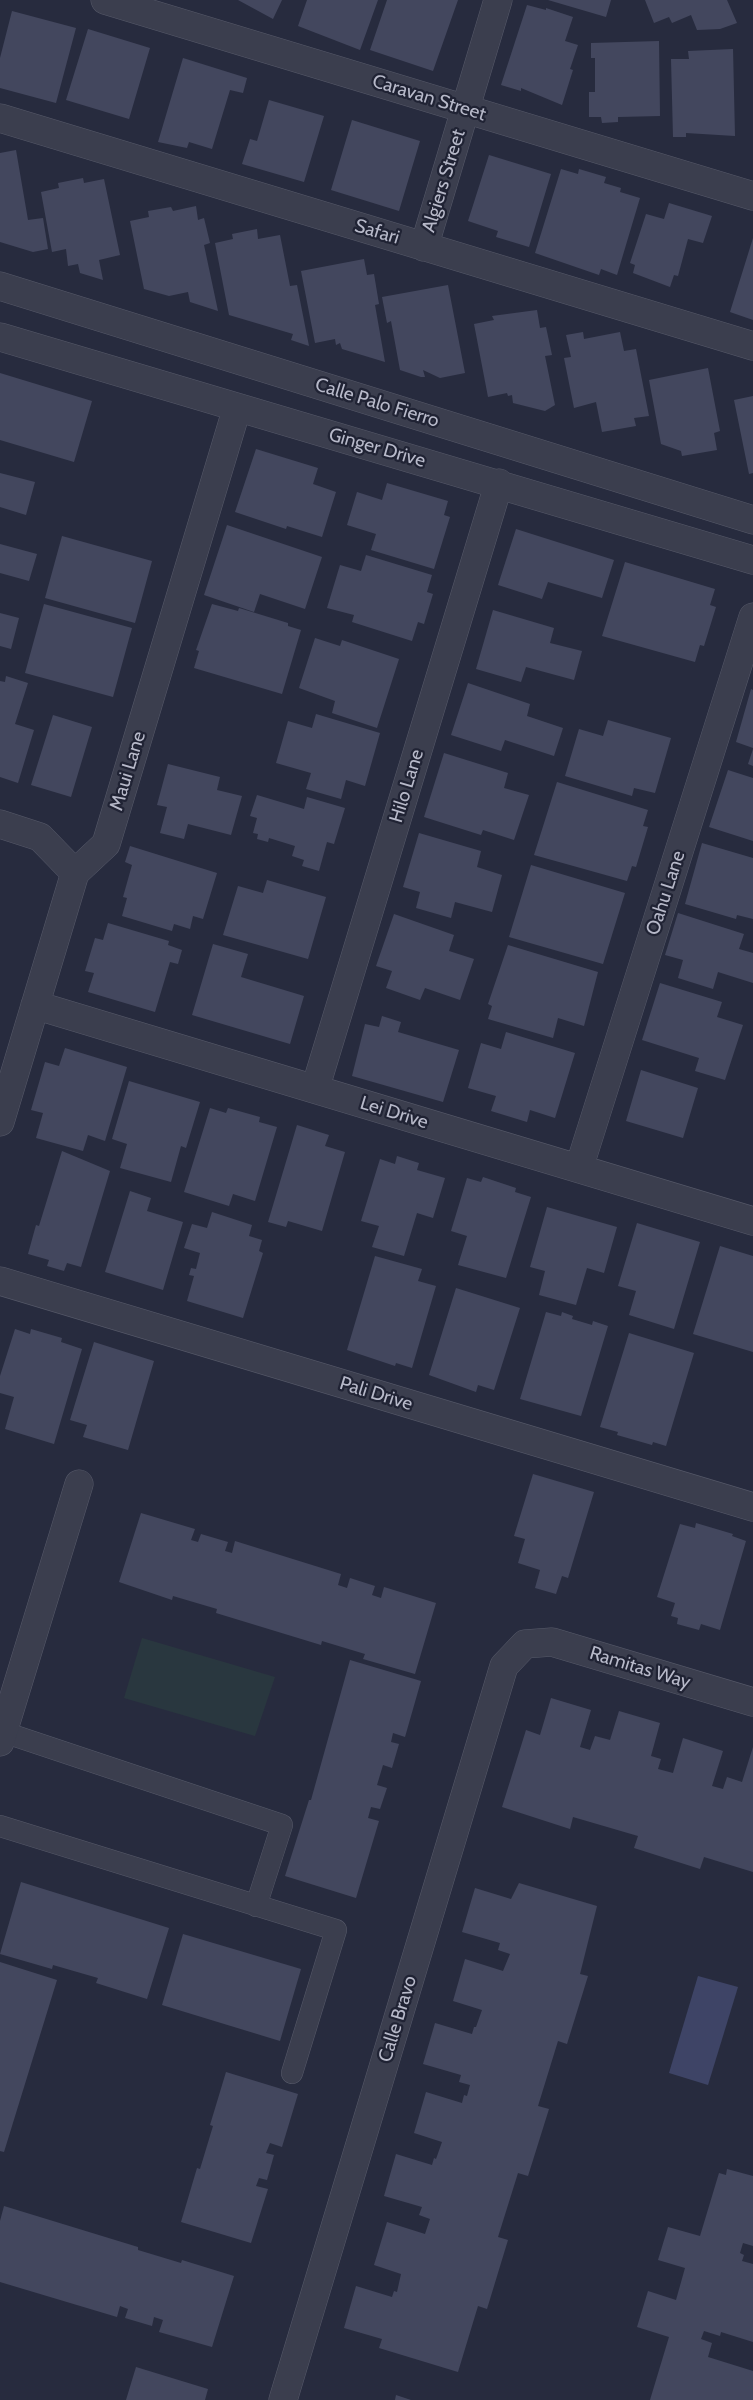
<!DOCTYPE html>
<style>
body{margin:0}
canvas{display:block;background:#272b3e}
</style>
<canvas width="753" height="2400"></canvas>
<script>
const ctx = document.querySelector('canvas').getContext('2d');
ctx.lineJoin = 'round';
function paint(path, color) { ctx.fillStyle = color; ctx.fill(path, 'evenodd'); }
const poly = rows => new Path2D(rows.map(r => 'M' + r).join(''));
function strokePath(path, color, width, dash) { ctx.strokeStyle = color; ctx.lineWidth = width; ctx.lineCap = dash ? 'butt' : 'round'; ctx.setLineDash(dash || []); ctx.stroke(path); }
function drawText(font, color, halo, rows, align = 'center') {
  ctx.font = font + ' Cabin,sans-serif'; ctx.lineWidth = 4.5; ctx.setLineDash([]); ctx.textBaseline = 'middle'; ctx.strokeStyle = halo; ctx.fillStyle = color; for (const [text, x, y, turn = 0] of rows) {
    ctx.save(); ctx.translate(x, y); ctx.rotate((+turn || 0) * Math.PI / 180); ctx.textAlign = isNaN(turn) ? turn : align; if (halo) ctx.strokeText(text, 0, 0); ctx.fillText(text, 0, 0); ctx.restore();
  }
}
const green = poly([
 [142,1638,275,1677,255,1736,124,1698]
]);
const water = poly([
 [698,1976,738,1987,708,2085,669,2073]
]);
const building = poly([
 [238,0,282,0,273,19],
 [307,0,378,0,360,50,298,26],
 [387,0,458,0,433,71,370,50],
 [548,0,611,0,606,17],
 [645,0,727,0,737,23,720,29,697,30,691,15,672,23,669,17,654,23],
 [527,5,546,10,546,8,573,17,565,41,578,45,570,69,573,70,562,105,521,88,521,91,501,85],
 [12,11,76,28,56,103,0,88,0,58],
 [88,29,150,48,129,119,66,100],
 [659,41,660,116,618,117,618,122,602,123,601,117,589,117,589,92,595,92,595,58,591,58,591,43],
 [733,49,735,136,686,133,686,137,673,137,671,59,689,59,688,51],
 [183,58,247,78,243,93,230,90,212,149,189,142,187,148,158,142],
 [269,100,324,116,304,182,242,164,250,139,257,141],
 [352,120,420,141,399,211,331,190],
 [16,150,28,220,43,218,48,249,33,252,0,242,0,153],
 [489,155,551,174,529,247,496,237,498,231,468,221],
 [561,169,578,174,579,169,606,177,604,183,621,188,620,192,640,198,617,275,601,269,599,275,535,253],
 [83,178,84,183,104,179,120,255,99,260,103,280,80,273,78,264,68,266,66,249,52,252,41,192,59,188,58,183],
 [669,203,712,216,703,243,688,239,678,276,674,275,670,287,633,273,635,265,630,263,646,214,664,219],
 [196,206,198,220,204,218,210,243,204,245,218,311,190,302,188,292,169,296,144,289,130,221,149,217,148,211,171,207,173,211],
 [257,229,258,239,280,235,290,286,297,285,309,346,291,340,293,334,229,315,215,243,233,239,232,234],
 [753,238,753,320,730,312],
 [364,259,367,275,374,274,379,304,375,305,385,362,342,349,340,343,336,345,335,339,315,343,301,271],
 [448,285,465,373,440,378,423,370,425,377,421,377,400,370,391,321,387,323,382,297],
 [537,310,540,328,546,327,552,355,545,356,555,405,545,411,513,403,512,395,508,396,507,393,488,397,474,324,494,320,492,316],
 [583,332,584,339,620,332,624,351,636,349,649,416,634,418,636,426,602,432,596,402,574,408,564,358,571,357,566,335],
 [708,368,720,431,714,433,717,450,682,456,681,451,661,444,649,380],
 [0,373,92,401,74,462,0,440],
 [753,396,753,473,749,474,734,400],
 [256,449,318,468,313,484,336,492,322,537,287,526,286,529,235,512],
 [0,473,35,482,26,515,0,507],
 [387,483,448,501,444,515,450,517,434,569,371,550,376,534,347,525,357,492,382,500],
 [227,525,322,557,305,609,260,594,254,612,204,595],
 [516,529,614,560,602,598,548,582,542,599,498,585],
 [62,536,152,561,135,623,45,598],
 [0,544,37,554,29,581,0,573],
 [366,555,432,575,427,592,433,594,424,624,418,622,412,641,352,622,354,615,327,608,340,565,361,571],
 [625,562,715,589,710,605,716,607,704,646,700,645,695,662,602,636],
 [44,604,132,628,113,697,25,673],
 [212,604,238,611,239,608,288,623,288,626,301,630,282,694,194,668,199,651,196,650],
 [493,610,554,628,550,643,582,651,574,680,526,667,521,682,476,669],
 [0,613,19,618,11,649,0,646],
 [315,638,340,646,342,640,399,659,377,728,332,713,335,701,299,688],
 [6,676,28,683,15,724,34,730,18,783,0,777,0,681,5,682],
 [468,683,530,704,527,716,563,728,554,756,505,740,501,751,451,735],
 [751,689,753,690,753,748,736,742],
 [316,714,380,733,365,786,346,780,341,799,306,789,311,773,276,763,288,721,312,728],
 [53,715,92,727,71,797,31,785],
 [608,720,671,738,655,793,634,788,632,796,565,776,579,729,603,736],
 [753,749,753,766,748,764],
 [444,753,508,773,504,788,529,795,514,840,483,830,481,835,424,817],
 [168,764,220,777,217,790,242,796,231,835,188,824,184,839,160,833,167,807,157,805],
 [728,770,753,778,753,841,709,827],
 [557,782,648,810,643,826,648,827,636,867,632,866,627,881,534,855],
 [257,795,304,809,307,797,345,808,334,844,327,842,319,871,302,866,304,860,292,856,295,846,269,838,268,842,257,839,258,834,253,833,257,818,250,816],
 [419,833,481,851,477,867,502,875,492,912,455,902,451,918,416,908,420,892,403,887],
 [702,843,753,858,753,919,737,915,736,919,685,904],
 [130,846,217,873,203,919,193,916,190,929,174,924,172,931,122,916,127,898,123,897,132,865,125,862],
 [531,865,625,893,603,964,509,937],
 [267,880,326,897,308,959,223,935,238,886,263,893],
 [678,913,744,934,739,949,753,953,753,983,718,972,713,989,678,978,683,960,665,955],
 [394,914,454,935,449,951,474,959,460,1000,425,988,420,1000,386,988,392,971,376,966],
 [108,923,169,941,168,945,182,950,178,964,170,962,155,1012,88,992,94,973,85,971,95,938,103,940],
 [213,944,248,954,241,977,304,996,290,1044,192,1015],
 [508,945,598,972,584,1026,558,1018,553,1038,488,1019,492,1006,488,1004],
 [660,983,722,1002,717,1017,743,1025,725,1080,695,1071,699,1058,642,1040],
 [382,1016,401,1022,398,1032,459,1050,443,1102,352,1076,365,1024,379,1027],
 [506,1032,575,1053,555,1118,530,1110,527,1122,491,1111,496,1096,468,1088,481,1043,501,1049],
 [65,1048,127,1067,105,1141,88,1135,83,1151,36,1138,43,1113,31,1110,45,1062,59,1066],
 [641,1070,698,1088,683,1138,626,1121],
 [129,1081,200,1102,186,1148,181,1146,171,1182,120,1168,127,1144,112,1139],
 [210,1108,226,1113,228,1108,260,1117,259,1122,277,1127,255,1201,233,1194,229,1206,184,1192],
 [297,1125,329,1135,325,1146,345,1152,322,1231,288,1221,286,1227,268,1222],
 [62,1151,110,1171,81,1267,67,1263,64,1271,47,1266,49,1260,28,1254,36,1225,39,1226],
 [397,1156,419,1163,417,1170,445,1178,433,1218,417,1213,404,1256,372,1247,379,1226,361,1221,380,1159,395,1164],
 [483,1177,516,1188,515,1192,531,1197,506,1278,458,1265,467,1236,451,1231,467,1178,481,1182],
 [130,1191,151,1198,147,1211,183,1222,163,1290,105,1272],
 [547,1207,617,1227,604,1273,587,1268,576,1305,539,1295,545,1271,530,1267],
 [212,1212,252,1225,249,1236,262,1240,259,1251,263,1253,243,1318,187,1301,194,1276,189,1275,191,1268,196,1269,200,1253,184,1248,192,1224,207,1228],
 [637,1223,700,1242,674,1329,629,1315,636,1291,618,1286],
 [720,1246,753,1256,753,1352,693,1334],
 [375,1256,422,1269,418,1281,436,1286,412,1368,396,1363,395,1366,347,1350],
 [456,1288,520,1308,494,1390,478,1385,476,1392,429,1375],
 [546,1312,561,1316,562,1312,573,1316,572,1319,592,1325,593,1321,608,1326,581,1416,520,1399],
 [15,1329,30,1334,31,1329,62,1338,61,1342,82,1349,54,1444,5,1429,14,1397,0,1393,0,1376],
 [629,1333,694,1353,666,1446,653,1442,652,1445,617,1435,618,1432,600,1427],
 [94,1342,154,1361,128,1450,83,1437,87,1425,70,1420],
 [533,1474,594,1492,568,1578,562,1576,556,1594,535,1588,540,1570,518,1563,525,1539,514,1536],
 [141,1513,195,1529,191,1540,198,1542,201,1534,228,1542,225,1551,232,1553,235,1541,341,1574,338,1585,347,1588,350,1578,375,1586,372,1595,381,1598,384,1587,436,1603,415,1674,363,1659,365,1654,322,1641,321,1645,216,1613,217,1609,173,1596,172,1600,119,1582],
 [696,1523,733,1534,732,1536,746,1541,720,1630,701,1624,699,1630,677,1624,678,1618,671,1616,675,1603,657,1597,680,1524,695,1528],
 [350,1660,421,1681,405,1737,393,1733,391,1742,399,1744,392,1768,383,1765,377,1785,387,1788,380,1809,371,1807,368,1818,379,1821,356,1898,285,1876,309,1800,311,1800],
 [551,1698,591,1710,580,1747,590,1750,595,1736,610,1740,619,1711,660,1723,651,1756,661,1759,658,1769,673,1773,683,1738,723,1751,712,1786,723,1789,727,1777,742,1782,753,1747,753,1872,704,1857,700,1869,634,1848,638,1836,573,1817,570,1829,502,1807,526,1730,540,1735],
 [21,1882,169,1928,147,1999,96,1983,98,1978,53,1965,52,1969,0,1954],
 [519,1883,597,1906,580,1974,588,1976,567,2044,558,2041,538,2106,549,2109,528,2176,518,2173,498,2237,508,2240,487,2309,478,2306,458,2372,379,2348,382,2339,344,2328,356,2286,392,2297,394,2291,397,2292,401,2274,374,2265,387,2222,425,2234,430,2219,419,2215,422,2207,384,2196,396,2154,432,2165,434,2158,436,2159,442,2142,414,2133,426,2092,462,2103,464,2095,467,2096,470,2085,459,2082,461,2075,423,2064,435,2023,472,2034,474,2027,476,2027,482,2010,453,2001,465,1959,503,1971,510,1954,498,1950,500,1943,462,1932,475,1888,511,1899],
 [183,1934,301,1969,280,2041,162,2005],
 [0,1962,57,1980,4,2152,0,2151],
 [226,2072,298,2094,282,2147,270,2143,266,2153,274,2155,267,2180,259,2178,256,2186,268,2189,251,2243,181,2222,197,2168,200,2169,213,2126,210,2125],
 [727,2169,753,2176,753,2246,743,2243,740,2253,744,2255,742,2261,753,2264,753,2342,721,2332,720,2336,704,2331,701,2339,712,2343,708,2357,753,2371,753,2400,650,2400,669,2337,637,2327,648,2291,676,2300,685,2268,658,2260,668,2227,700,2236,719,2173,726,2175],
 [4,2206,138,2247,138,2250,181,2263,182,2260,234,2276,212,2347,159,2332,163,2320,154,2317,152,2326,125,2318,128,2309,120,2306,117,2317,0,2282,0,2221],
 [136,2367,208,2389,205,2400,126,2400],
 [396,2395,411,2400,395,2400]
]);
const lane = poly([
 [3,1732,282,1825,256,1906],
 [0,1826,336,1930,292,2073]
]);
const street = poly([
 [105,0,753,196],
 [0,118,753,346],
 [424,247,498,0],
 [0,286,753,520],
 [0,337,753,560],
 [0,824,40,837,75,873],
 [35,1005,753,1221],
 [315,1089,499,483],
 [0,1122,75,873,106,844,237,408],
 [579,1168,753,617],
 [0,1281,753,1507],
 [0,1742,79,1484],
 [283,2400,504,1666,525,1644,552,1642,753,1702]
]);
const streetNames = [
 ["Caravan Street",429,98,17],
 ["Algiers Street",444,181,-73],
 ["Safari",377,232,17],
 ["Calle Palo Fierro",377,403,17],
 ["Ginger Drive",377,448,16],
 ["Maui Lane",128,771,-73],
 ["Hilo Lane",407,786,-73],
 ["Oahu Lane",666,893,-72],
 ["Lei Drive",394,1113,17],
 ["Pali Drive",376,1394,17],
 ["Ramitas Way",640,1668,17],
 ["Calle Bravo",398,2019,-73]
];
paint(green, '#29373f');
paint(water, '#3e4466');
paint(building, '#43475e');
strokePath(lane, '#565969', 22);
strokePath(street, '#565969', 29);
strokePath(lane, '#3b3e4e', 21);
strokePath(street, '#3b3e4e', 28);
drawText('19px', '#b7b9c9', '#202334', streetNames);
</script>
